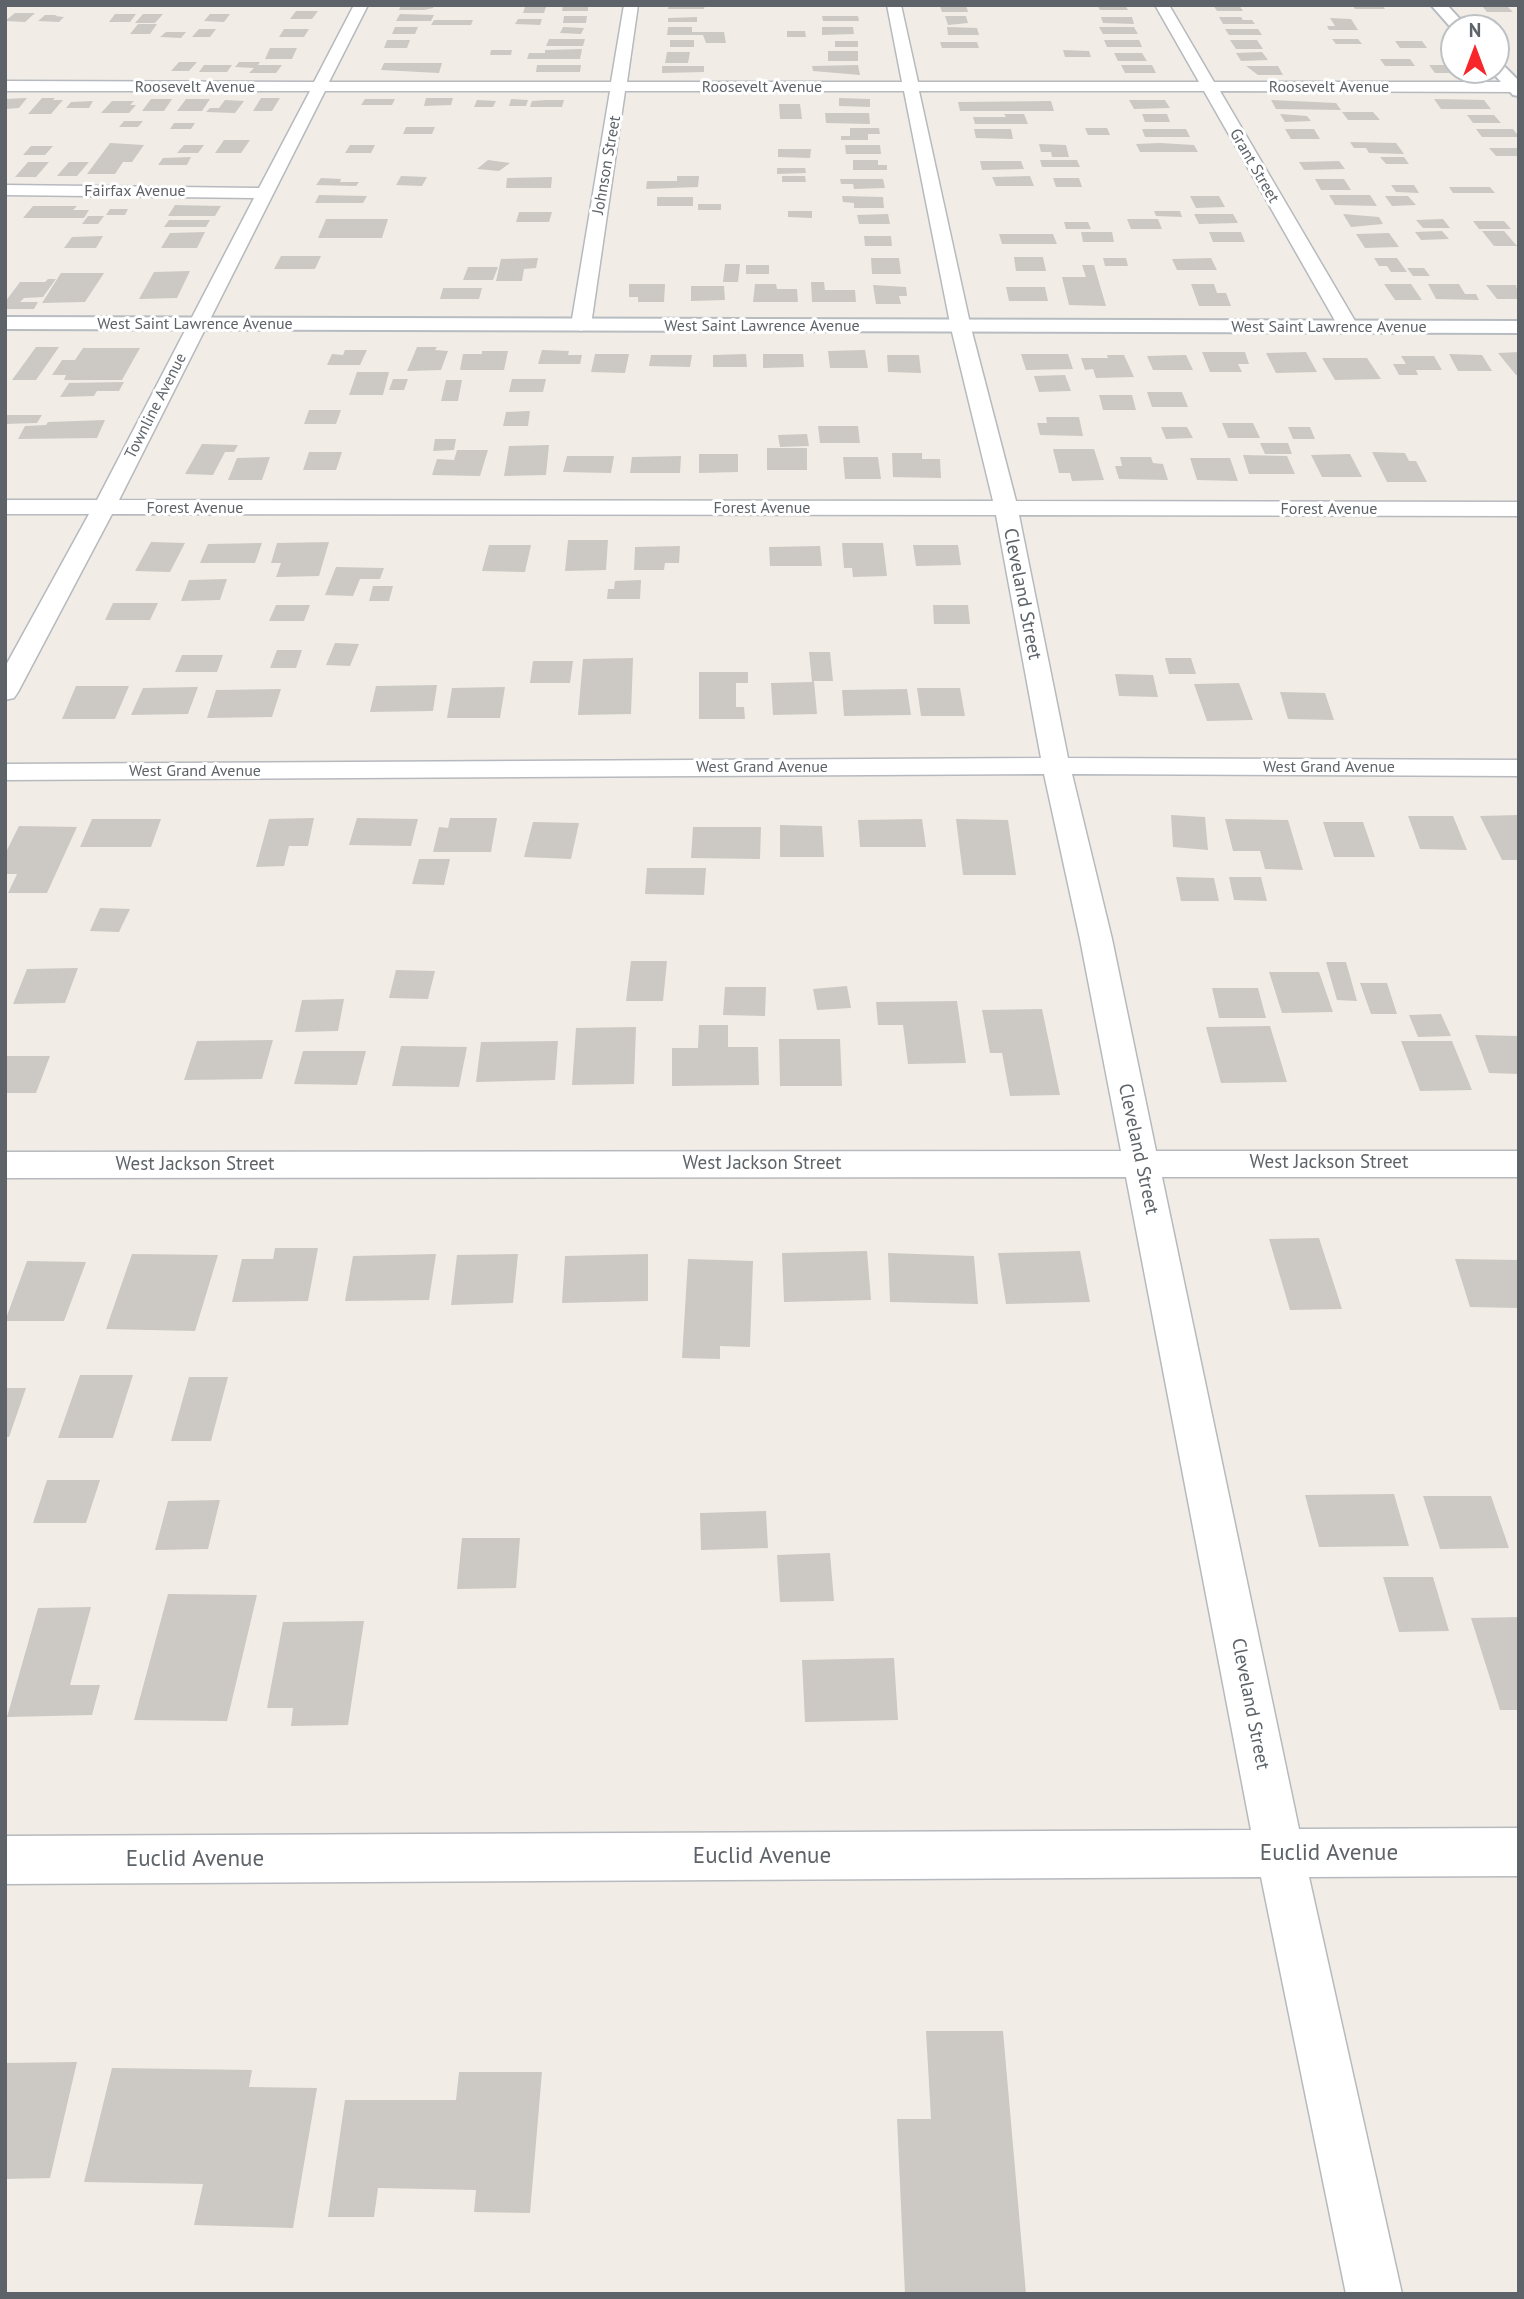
<!DOCTYPE html>
<style>
body{margin:0}
#map{position:relative;width:1524px;height:2299px;overflow:hidden;background:#f1ede6;font-family:"PT Sans",sans-serif}
canvas{display:block}
.frame{position:absolute;inset:0;border:7px solid #5d6368;pointer-events:none}
.north{position:absolute;left:1440px;top:14px;width:70px;height:70px;box-sizing:border-box;background:#fff;border:2px solid #bec1c3;border-radius:50%;rotate:0deg;font-size:19px;font-weight:700;line-height:28px;text-align:center;color:#5d6368}
.north::after{content:'';display:block;margin:auto;width:24px;height:32px;background:#f7262a;clip-path:polygon(50% 0,100% 100%,50% 72%,0 100%)}
</style>
<div id="map">
<canvas width="1524" height="2299"></canvas>
<div class="frame"></div>
<div class="north">N</div>
</div>
<script>
const ctx = document.querySelector('canvas').getContext('2d');
ctx.lineJoin = 'round';
function paint(path, color) { ctx.fillStyle = color; ctx.fill(path, 'evenodd'); }
const poly = rows => new Path2D(rows.map(r => 'M' + r).join(''));
function strokePath(path, color, width, dash) { ctx.strokeStyle = color; ctx.lineWidth = width; ctx.lineCap = dash ? 'butt' : 'round'; ctx.setLineDash(dash || []); ctx.stroke(path); }
function drawText(font, color, halo, rows, align = 'center') {
  ctx.font = font + ' "PT Sans",sans-serif'; ctx.lineWidth = 6; ctx.setLineDash([]); ctx.textBaseline = 'middle'; ctx.strokeStyle = halo; ctx.fillStyle = color; for (const [text, x, y, turn = 0] of rows) {
    ctx.save(); ctx.translate(x, y); ctx.rotate((+turn || 0) * Math.PI / 180); ctx.textAlign = isNaN(turn) ? turn : align; if (halo) ctx.strokeText(text, 0, 0); ctx.fillText(text, 0, 0); ctx.restore();
  }
}
const building = poly([
 [401,5,434,5,433,8,424,10,399,10],
 [563,5,588,5,588,11,562,11],
 [669,5,705,5,704,9,668,9],
 [966,5,968,12,942,12,940,6],
 [1097,5,1125,5,1128,10,1100,10],
 [1213,5,1239,5,1243,11,1217,11],
 [1352,5,1382,5,1385,9,1355,9],
 [1482,6,1508,7,1513,12,1487,12],
 [525,7,546,7,544,13,523,13],
 [296,11,318,11,312,19,290,19],
 [15,13,35,13,25,22,5,21],
 [115,14,136,14,130,22,109,22],
 [143,14,163,14,155,23,135,23],
 [210,14,230,14,224,22,204,21],
 [400,14,434,15,431,21,396,21],
 [45,15,57,15,55,16,64,17,59,22,38,21],
 [564,16,587,16,586,23,563,23],
 [822,16,858,16,859,21,823,21],
 [945,16,966,16,968,23,948,25],
 [697,17,697,22,668,22,668,18],
 [1101,17,1132,17,1134,24,1103,23],
 [1219,17,1241,17,1243,20,1252,20,1255,24,1223,24],
 [1330,18,1351,19,1358,30,1329,30,1327,26,1335,26],
 [518,19,542,19,540,25,515,24],
 [434,20,473,20,471,25,431,25],
 [138,24,157,24,150,34,130,34],
 [395,27,418,27,415,34,392,34],
 [563,27,584,28,581,34,560,33],
 [668,27,692,27,692,32,724,32,726,43,706,43,703,35,667,35],
 [822,27,853,27,854,34,822,35],
 [947,27,977,28,979,35,948,35],
 [1099,27,1134,27,1138,34,1103,34],
 [199,29,216,29,210,37,192,37],
 [284,29,309,29,304,37,279,37],
 [1225,29,1258,29,1262,35,1229,35],
 [787,31,805,31,806,37,787,37],
 [166,32,186,32,181,38,160,37],
 [549,39,585,39,583,46,546,46],
 [1332,39,1358,39,1362,44,1336,44],
 [387,40,410,40,407,48,384,48],
 [670,40,694,40,694,47,670,47],
 [1104,40,1139,40,1142,47,1107,47],
 [1230,40,1257,40,1263,49,1236,49],
 [835,41,858,41,858,47,835,47],
 [1395,41,1422,41,1427,48,1400,48],
 [940,42,977,42,979,48,942,48],
 [270,48,297,48,292,59,265,59],
 [582,49,580,59,527,59,529,53,545,53,545,50],
 [491,50,512,50,511,55,490,55],
 [1063,50,1089,51,1091,57,1065,57],
 [828,51,858,51,858,61,828,61],
 [667,52,690,52,688,63,665,63],
 [1262,52,1268,60,1241,61,1236,53],
 [1114,53,1142,53,1147,61,1118,61],
 [1380,59,1410,59,1415,66,1385,66],
 [179,62,197,62,189,71,171,71],
 [239,62,260,62,258,65,282,65,276,73,249,73,254,68,235,67],
 [384,63,442,63,439,73,381,70],
 [204,65,232,65,227,72,199,72],
 [537,65,581,65,580,72,536,72],
 [858,65,860,75,813,71,812,66],
 [1121,65,1152,65,1156,73,1125,73],
 [1429,65,1453,65,1454,70,1460,73,1435,73],
 [662,66,704,66,704,72,662,73],
 [1246,66,1278,66,1283,75,1258,75],
 [27,98,19,108,5,109,5,99],
 [42,98,55,98,53,100,63,100,51,114,28,114],
 [261,98,280,98,272,111,253,111],
 [426,98,453,98,451,105,424,106],
 [839,98,870,99,870,107,839,106],
 [151,99,172,99,164,111,142,111],
 [186,99,210,99,202,111,177,111],
 [365,99,395,99,392,105,361,105],
 [511,99,528,100,526,106,509,106],
 [1434,99,1484,100,1491,109,1441,109],
 [225,100,244,101,235,113,206,112,210,108,219,108],
 [477,100,496,101,493,107,474,107],
 [547,100,564,100,562,107,530,107,532,101],
 [1129,100,1165,100,1170,108,1134,109],
 [1271,100,1336,103,1341,110,1276,109],
 [93,101,89,108,66,108,71,102],
 [112,101,134,101,130,105,136,105,129,113,101,113],
 [1051,101,1054,111,960,111,958,102],
 [779,104,800,104,802,119,780,119],
 [1342,112,1373,112,1380,120,1348,120],
 [825,113,869,113,870,124,826,123],
 [1004,114,1024,114,1028,124,975,124,973,117,1006,117],
 [1142,114,1167,114,1170,122,1145,122],
 [1280,114,1307,116,1311,121,1285,122],
 [1467,115,1494,115,1501,123,1473,123],
 [124,121,143,121,138,127,119,127],
 [174,123,195,123,191,129,170,129],
 [406,127,435,127,432,134,403,134],
 [850,128,879,128,880,134,868,134,868,140,841,140,841,136,850,136],
 [1085,128,1107,128,1110,135,1088,135],
 [974,129,1011,129,1013,139,976,138],
 [1142,129,1186,129,1190,137,1145,137],
 [1285,129,1314,129,1320,139,1291,139],
 [1476,129,1513,129,1519,137,1482,137],
 [224,140,250,140,241,153,215,153],
 [1350,142,1396,143,1404,154,1369,153,1366,148,1354,148],
 [110,143,144,145,132,162,123,162,115,174,87,174],
 [1160,143,1194,145,1198,152,1140,152,1136,144],
 [1039,144,1066,145,1069,157,1052,157,1051,152,1041,152],
 [184,145,204,145,198,153,177,153],
 [350,145,375,145,371,153,345,153],
 [845,145,880,145,881,154,846,154],
 [31,146,53,146,45,155,23,155],
 [1489,148,1519,148,1519,156,1496,156],
 [778,149,811,149,810,158,778,157],
 [191,157,187,165,158,165,163,158],
 [1380,157,1404,157,1409,164,1386,164],
 [488,160,510,163,499,171,477,169],
 [853,160,878,160,878,165,887,165,887,170,853,170],
 [1040,160,1077,160,1080,167,1042,167],
 [980,161,1021,161,1024,169,982,170],
 [1339,161,1345,169,1304,170,1299,162],
 [28,162,49,162,36,177,15,177],
 [69,162,89,162,77,176,57,176],
 [777,168,805,168,806,173,777,174],
 [401,176,427,177,422,186,396,185],
 [677,176,699,176,698,187,646,189,647,181,677,181],
 [782,176,805,176,806,182,782,182],
 [1030,176,1034,186,996,186,992,177],
 [552,177,551,188,506,188,507,178],
 [321,178,341,179,340,182,359,182,356,186,316,185],
 [1053,178,1079,178,1082,187,1056,187],
 [840,179,883,179,885,188,854,189,853,184,841,184],
 [1315,179,1344,179,1351,190,1321,190],
 [1391,185,1414,185,1419,193,1396,192],
 [1449,187,1490,187,1495,193,1453,193],
 [319,195,367,196,363,203,315,203],
 [1329,195,1370,195,1377,206,1335,205],
 [842,196,883,197,884,208,854,208,854,203,843,202],
 [1190,196,1219,196,1225,207,1196,208],
 [1385,196,1408,196,1416,205,1392,206],
 [657,197,693,197,693,206,657,206],
 [698,204,721,204,721,210,698,210],
 [175,205,221,206,215,216,168,216],
 [33,206,77,206,73,210,89,210,84,218,23,218],
 [110,209,128,209,125,215,106,215],
 [788,211,812,211,812,218,788,217],
 [1154,211,1180,211,1182,217,1156,216],
 [519,212,552,212,549,222,516,222],
 [888,214,890,224,859,224,857,215],
 [1194,214,1233,214,1238,223,1199,224],
 [1343,214,1379,217,1383,224,1351,227],
 [88,216,104,216,98,224,82,224],
 [326,219,388,219,382,238,318,238],
 [1127,219,1158,219,1162,229,1131,229],
 [1443,219,1450,228,1423,228,1416,220],
 [169,220,210,220,206,227,164,227],
 [1473,221,1504,221,1511,229,1479,229],
 [1064,222,1088,222,1091,229,1066,229],
 [1442,231,1449,239,1421,240,1415,232],
 [1482,231,1504,231,1517,246,1494,246],
 [205,232,197,248,161,248,170,233],
 [1081,232,1112,232,1114,242,1083,242],
 [1209,232,1241,232,1245,242,1213,242],
 [1389,233,1399,247,1365,248,1356,234],
 [999,234,1053,234,1057,244,1002,244],
 [103,236,96,248,64,248,72,237],
 [864,236,891,236,892,246,865,246],
 [281,256,321,256,315,269,274,269],
 [1014,257,1043,257,1046,271,1016,271],
 [538,258,536,268,524,269,522,281,496,281,501,259],
 [871,258,899,258,901,274,872,274],
 [1103,258,1126,258,1128,266,1105,266],
 [1211,258,1217,270,1177,270,1172,259],
 [1374,258,1397,258,1407,272,1391,272,1387,266,1379,266],
 [725,264,740,264,738,282,723,282],
 [746,265,769,265,769,274,746,274],
 [1082,265,1094,265,1106,306,1069,305,1062,277,1086,277],
 [468,267,498,267,493,280,463,280],
 [1407,268,1424,268,1430,276,1413,276],
 [190,271,177,298,139,299,154,272],
 [61,273,104,273,85,302,42,303],
 [48,279,56,279,43,297,24,298,20,302,38,302,34,309,5,309,5,302,20,282,45,282],
 [811,282,824,282,825,290,855,290,856,302,812,302],
 [629,284,665,284,664,302,638,302,638,297,629,297],
 [755,284,776,284,777,289,797,289,798,302,753,302],
 [1191,284,1214,284,1217,293,1226,293,1231,306,1199,306],
 [1384,284,1411,284,1422,300,1395,300],
 [1428,284,1459,284,1465,294,1476,294,1479,300,1436,299],
 [873,285,906,287,907,296,899,296,901,304,876,304],
 [1486,285,1516,285,1519,299,1497,299],
 [691,286,724,286,725,300,691,301],
 [1006,287,1045,287,1048,301,1009,301],
 [443,288,482,288,479,299,440,299],
 [36,347,59,347,36,380,12,380],
 [417,347,437,347,435,350,448,351,441,370,407,371],
 [83,348,140,348,122,380,64,380,66,375,52,375,62,360,75,360],
 [345,350,367,350,360,365,327,365,332,354,343,355],
 [542,350,569,351,568,355,582,355,580,364,538,364],
 [865,350,868,368,830,368,828,351],
 [482,351,508,351,504,370,460,370,463,354,482,354],
 [1202,352,1245,352,1249,364,1238,364,1242,372,1210,372],
 [1306,352,1317,372,1276,373,1266,353],
 [1519,352,1519,375,1516,375,1498,353],
 [595,354,629,354,625,373,591,372],
 [746,354,747,367,713,367,713,355],
 [763,354,803,354,804,367,763,368],
 [1021,354,1068,354,1073,369,1026,370],
 [1449,354,1482,355,1492,371,1458,371],
 [651,355,692,355,690,367,649,366],
 [887,355,919,355,921,373,888,372],
 [1107,355,1124,355,1134,377,1096,378,1093,369,1085,370,1081,358,1108,358],
 [1186,355,1193,370,1153,370,1147,356],
 [1401,356,1434,356,1442,370,1416,370,1418,375,1399,375,1393,364,1406,364],
 [1322,358,1367,358,1381,379,1335,380],
 [357,372,389,372,383,395,349,395],
 [1065,375,1071,391,1039,392,1034,376],
 [393,379,408,379,404,390,389,390],
 [512,379,546,379,543,392,509,392],
 [446,380,462,380,458,401,441,401],
 [124,382,119,391,97,391,94,396,60,397,69,383],
 [1147,392,1182,392,1188,407,1152,407],
 [1099,395,1132,395,1136,410,1103,410],
 [309,410,341,410,336,424,304,424],
 [530,411,528,426,503,426,506,412],
 [5,415,42,415,37,423,5,424],
 [1046,417,1079,417,1083,436,1040,435,1037,423,1047,423],
 [105,420,97,438,18,439,25,426,46,425,48,422],
 [1222,423,1253,423,1260,438,1228,438],
 [818,426,858,426,860,443,820,443],
 [1161,427,1187,427,1193,438,1166,439],
 [1288,427,1310,427,1315,439,1293,439],
 [807,434,809,446,780,447,778,435],
 [435,439,456,439,454,450,433,451],
 [1260,443,1288,443,1292,454,1265,454],
 [202,444,238,445,234,452,225,452,213,475,185,474],
 [549,445,546,475,504,476,509,446],
 [767,448,807,448,807,470,767,470],
 [1053,449,1094,449,1104,480,1072,481,1070,473,1059,473],
 [457,450,488,450,480,476,432,475,437,459,454,460],
 [309,452,342,452,336,470,303,470],
 [1372,452,1405,453,1409,461,1416,461,1427,482,1387,482],
 [892,453,922,453,922,459,940,459,941,478,893,477],
 [699,454,738,454,738,472,699,473],
 [1350,454,1362,477,1322,477,1311,455],
 [1243,455,1287,456,1295,474,1249,474],
 [567,456,614,456,611,473,563,472],
 [681,456,680,473,630,473,632,457],
 [270,457,262,480,228,480,237,458],
 [843,457,878,457,881,479,845,479],
 [1120,457,1151,457,1153,463,1163,464,1168,480,1119,479,1115,466,1122,466],
 [1190,458,1230,458,1238,481,1197,480],
 [568,540,608,540,606,570,565,571],
 [151,542,185,543,170,572,135,571],
 [329,542,319,576,276,577,281,563,271,563,277,543],
 [262,543,255,563,200,563,208,544],
 [842,543,883,543,887,576,853,577,852,568,844,568],
 [489,545,531,545,525,572,482,571],
 [913,545,958,545,961,565,916,566],
 [680,546,679,563,665,563,664,570,634,570,635,547],
 [820,546,822,566,770,566,769,547],
 [336,567,384,568,380,579,360,579,353,596,325,595],
 [227,579,220,600,181,601,189,580],
 [641,580,640,599,607,599,608,589,614,589,615,581],
 [373,586,393,586,389,601,369,601],
 [113,603,158,603,150,620,105,620],
 [276,605,310,605,304,621,269,621],
 [933,605,968,605,970,624,934,624],
 [335,643,359,644,350,666,326,665],
 [277,650,302,650,296,668,270,668],
 [809,652,830,652,833,681,814,681,817,714,773,715,771,683,812,682],
 [182,655,223,655,217,672,175,672],
 [633,658,631,714,578,715,583,659],
 [1165,658,1191,658,1196,674,1169,674],
 [533,661,573,661,570,683,530,683],
 [699,672,748,672,748,683,736,683,736,707,744,707,745,719,699,719],
 [1115,674,1153,675,1158,697,1119,696],
 [1239,683,1253,720,1207,721,1194,684],
 [437,685,433,711,370,712,376,686],
 [76,686,129,686,115,719,62,719],
 [198,687,188,714,131,715,143,688],
 [505,687,500,718,447,718,452,688],
 [917,688,960,688,965,716,921,716],
 [281,689,272,717,207,718,216,690],
 [907,689,911,715,844,716,842,690],
 [1280,692,1325,693,1334,720,1288,719],
 [1171,815,1205,817,1208,850,1173,847],
 [1519,815,1519,860,1502,860,1480,816],
 [1408,816,1453,816,1467,850,1420,849],
 [314,818,308,846,289,846,284,866,256,867,269,819],
 [357,818,418,819,411,846,349,845],
 [450,818,497,818,491,852,433,852,439,827,448,828],
 [92,819,161,819,151,847,80,847],
 [922,819,926,847,860,847,858,820],
 [956,819,1008,820,1016,875,963,875],
 [1225,819,1288,820,1303,870,1265,869,1260,851,1233,851],
 [533,822,579,823,571,859,524,857],
 [1323,822,1363,822,1375,857,1334,857],
 [780,825,822,826,824,857,780,857],
 [19,826,77,827,47,893,8,893,17,874,5,874,5,854],
 [693,827,761,827,760,859,691,858],
 [419,859,450,859,444,885,412,884],
 [647,868,706,868,704,895,645,894],
 [1176,877,1214,878,1219,901,1181,901],
 [1229,877,1261,877,1267,901,1234,900],
 [100,908,130,909,119,932,90,931],
 [631,961,667,961,663,1001,626,1001],
 [1326,962,1346,962,1357,1001,1337,1000],
 [78,968,65,1003,13,1004,27,969],
 [396,970,435,971,428,999,389,998],
 [1269,972,1319,972,1333,1012,1282,1013],
 [1360,983,1387,983,1397,1014,1371,1014],
 [847,986,851,1008,817,1010,813,989],
 [725,987,766,987,765,1016,723,1015],
 [1212,988,1258,988,1266,1018,1219,1018],
 [344,999,338,1031,295,1032,302,1000],
 [957,1001,966,1063,908,1064,903,1025,878,1025,876,1002],
 [1042,1009,1060,1095,1010,1096,1002,1053,990,1053,982,1010],
 [1441,1014,1451,1036,1418,1037,1409,1015],
 [699,1025,728,1025,728,1047,758,1047,759,1085,672,1086,672,1048,698,1048],
 [1270,1026,1287,1082,1221,1083,1206,1027],
 [636,1027,634,1084,572,1085,576,1028],
 [1475,1035,1518,1036,1519,1074,1489,1073],
 [779,1039,840,1039,842,1086,780,1086],
 [273,1040,262,1079,184,1080,197,1041],
 [558,1041,555,1080,476,1082,481,1042],
 [1401,1041,1452,1041,1472,1090,1420,1091],
 [401,1046,467,1047,459,1087,392,1086],
 [303,1051,366,1051,357,1085,294,1084],
 [5,1056,50,1056,36,1093,5,1093],
 [1319,1238,1342,1309,1290,1310,1269,1239],
 [275,1248,318,1248,308,1301,232,1302,242,1259,273,1259],
 [867,1251,871,1300,784,1302,782,1253],
 [1080,1251,1090,1302,1006,1304,998,1253],
 [888,1253,974,1256,978,1304,890,1302],
 [132,1254,218,1255,195,1331,106,1329],
 [436,1254,429,1300,345,1301,353,1256],
 [518,1254,513,1303,451,1305,457,1255],
 [648,1254,648,1301,562,1303,565,1256],
 [688,1259,753,1261,750,1347,720,1346,720,1359,682,1358],
 [1455,1259,1519,1260,1519,1308,1470,1307],
 [27,1261,86,1262,64,1321,5,1321],
 [80,1375,133,1375,113,1438,58,1438],
 [189,1377,228,1377,211,1441,171,1441],
 [5,1388,26,1388,9,1437,5,1437],
 [47,1480,100,1480,86,1523,33,1523],
 [1394,1494,1409,1546,1319,1547,1305,1495],
 [1423,1496,1491,1496,1509,1548,1440,1549],
 [220,1500,208,1549,155,1550,168,1501],
 [766,1511,768,1548,701,1550,700,1513],
 [462,1538,520,1538,516,1588,457,1589],
 [830,1553,834,1601,780,1602,777,1555],
 [1383,1577,1433,1577,1449,1631,1399,1632],
 [168,1594,257,1595,227,1721,134,1720],
 [91,1607,70,1685,100,1685,92,1715,7,1717,38,1608],
 [1519,1617,1519,1710,1500,1710,1471,1618],
 [364,1621,348,1725,291,1726,293,1708,267,1708,283,1622],
 [894,1658,898,1720,805,1722,802,1660],
 [926,2031,1003,2031,1026,2294,905,2294,897,2119,931,2119],
 [77,2062,50,2178,5,2179,5,2063],
 [112,2068,252,2070,249,2087,317,2088,293,2228,194,2225,203,2184,84,2182],
 [459,2072,542,2072,530,2213,474,2212,476,2190,378,2188,374,2217,328,2217,345,2100,456,2100]
]);
const street = poly([
 [354,5,368,5,329,82,611,82,624,5,638,5,627,82,902,82,887,5,901,5,918,82,1199,82,1155,5,1169,5,1214,82,1519,82,1519,92,1220,91,1358,326,1348,332,1338,326,1204,91,919,91,971,328,1016,501,1519,502,1519,516,1019,515,1068,758,1519,760,1519,776,1072,774,1112,939,1156,1151,1519,1151,1519,1177,1162,1177,1299,1829,1519,1828,1519,1876,1309,1877,1402,2294,1346,2294,1261,1877,5,1884,5,1836,1251,1830,1126,1177,5,1178,5,1152,1121,1151,1080,939,1044,774,5,780,5,764,1041,758,996,515,112,514,18,692,14,698,5,700,5,667,89,514,5,514,5,500,97,500,254,198,5,195,5,185,259,188,310,91,5,91,5,81,314,82,354,5],
 [325,91,610,91,571,325,581,331,591,325,625,91,904,91,951,328,993,501,119,500,325,91]
]);
const secondary = poly([
 [1431,5,1447,5,1468,28,1454,28,1454,31,1431,5],
 [1496,62,1502,64,1519,81,1519,96,1513,95,1490,70,1496,70,1496,62],
 [5,317,1519,321,1519,333,5,329,5,317]
]);
const farStreetnames = [
 ["Roosevelt Avenue",195,87],
 ["Roosevelt Avenue",762,87],
 ["Roosevelt Avenue",1329,87],
 ["Johnson Street",607,165,-80],
 ["Grant Street",1254,166,60],
 ["Fairfax Avenue",135,191],
 ["West Saint Lawrence Avenue",195,324],
 ["West Saint Lawrence Avenue",762,326],
 ["West Saint Lawrence Avenue",1329,327],
 ["Townline Avenue",156,406,-63],
 ["Forest Avenue",195,508],
 ["Forest Avenue",762,508],
 ["Forest Avenue",1329,509],
 ["West Grand Avenue",762,767],
 ["West Grand Avenue",1329,767],
 ["West Grand Avenue",195,771]
];
const streetNames = [
 ["Cleveland Street",1022,594,79],
 ["Cleveland Street",1138,1149,78],
 ["West Jackson Street",1329,1163],
 ["West Jackson Street",762,1164],
 ["West Jackson Street",195,1165],
 ["Cleveland Street",1250,1704,79]
];
const nearStreetnames = [
 ["Euclid Avenue",1329,1853],
 ["Euclid Avenue",762,1856],
 ["Euclid Avenue",195,1859]
];
paint(building, '#ccc8c3');
strokePath(street, '#b6b9be', 3);
strokePath(secondary, '#b7bcc1', 4);
paint(street, '#fff');
paint(secondary, '#fff');
drawText('16px', '#5d6368', '#fff', farStreetnames);
drawText('19px', '#5d6368', '#fff', streetNames);
drawText('23px', '#5d6368', '#fff', nearStreetnames);
</script>
